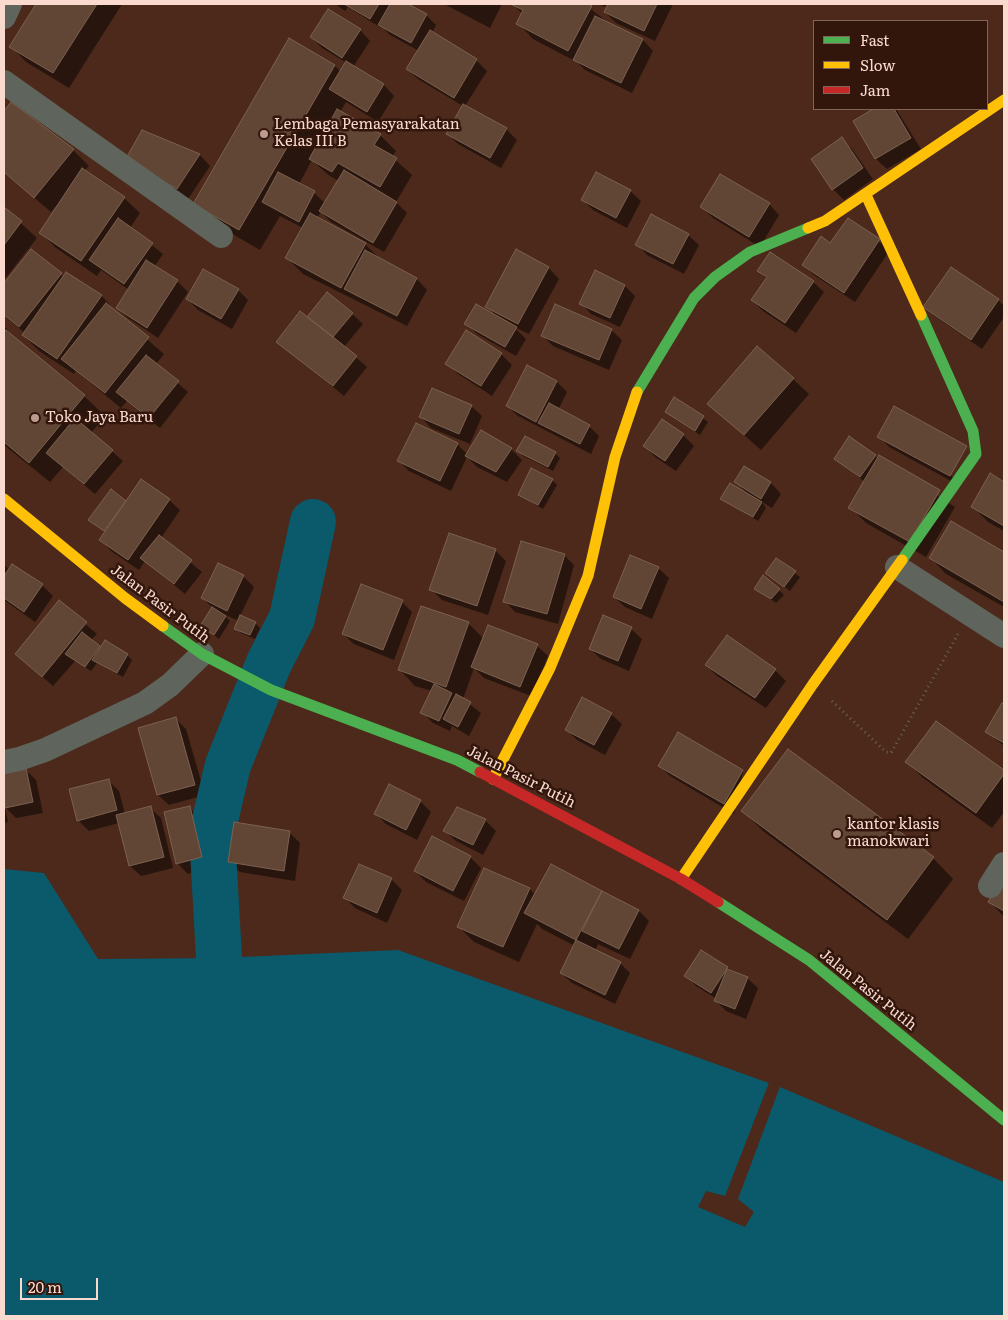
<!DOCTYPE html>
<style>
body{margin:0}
#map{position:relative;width:1008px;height:1320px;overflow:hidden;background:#4c291a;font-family:Literata,serif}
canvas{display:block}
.frame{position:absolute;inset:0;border:5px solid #fad9ce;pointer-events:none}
.legend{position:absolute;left:813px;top:20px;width:175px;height:90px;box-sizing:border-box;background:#32160c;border:1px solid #82645a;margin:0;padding:6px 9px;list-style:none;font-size:15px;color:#fad9ce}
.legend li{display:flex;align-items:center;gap:10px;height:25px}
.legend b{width:25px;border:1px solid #82645a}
.scale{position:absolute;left:20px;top:1278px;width:78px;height:22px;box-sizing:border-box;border:2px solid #fad9ce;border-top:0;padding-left:6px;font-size:15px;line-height:18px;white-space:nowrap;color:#fad9ce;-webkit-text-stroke:4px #32160c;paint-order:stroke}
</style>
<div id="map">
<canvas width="1008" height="1320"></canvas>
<div class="frame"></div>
<ul class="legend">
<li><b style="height:6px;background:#4caf50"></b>Fast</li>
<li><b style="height:6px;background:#ffc107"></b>Slow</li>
<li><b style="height:6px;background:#c62828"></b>Jam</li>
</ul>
<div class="scale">20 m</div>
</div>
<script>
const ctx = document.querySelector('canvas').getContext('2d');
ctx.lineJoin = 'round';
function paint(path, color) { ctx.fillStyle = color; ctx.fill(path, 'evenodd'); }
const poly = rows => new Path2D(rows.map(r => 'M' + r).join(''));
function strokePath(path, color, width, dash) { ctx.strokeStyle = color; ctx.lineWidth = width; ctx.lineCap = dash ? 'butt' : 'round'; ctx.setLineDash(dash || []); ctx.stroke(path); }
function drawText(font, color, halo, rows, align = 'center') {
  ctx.font = font + ' Literata,serif'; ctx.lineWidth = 5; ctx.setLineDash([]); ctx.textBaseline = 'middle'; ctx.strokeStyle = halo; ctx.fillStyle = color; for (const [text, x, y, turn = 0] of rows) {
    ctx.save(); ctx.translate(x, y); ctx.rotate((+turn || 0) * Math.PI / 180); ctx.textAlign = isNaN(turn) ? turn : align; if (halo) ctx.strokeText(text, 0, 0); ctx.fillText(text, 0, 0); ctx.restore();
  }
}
const water = poly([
 [4,869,44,873,98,959,219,958,398,950,780,1087,1004,1182,1004,1316,4,1316]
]);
const pier = poly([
 [770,1080,781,1084,738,1199,754,1212,745,1227,698,1207,706,1191,725,1196]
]);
const shadow = poly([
 [38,4,122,4,69,88,26,62,11,46],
 [335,4,405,4,426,15,436,25,432,33,476,60,487,71,465,106,506,129,517,140,501,168,458,144,448,134,463,106,418,79,407,69,419,51,390,35,382,27,381,28,348,7,345,11],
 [444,4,502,4,490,28],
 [512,4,585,4,607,22,643,40,653,51,632,93,585,70,577,62,533,39,518,23,523,14],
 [599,4,607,4,605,7],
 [609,4,673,4,655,41,616,23,605,12],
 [360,30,370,41,353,67,384,85,394,96,378,122,346,102,340,112,380,135,396,151,392,157,412,175,396,202,407,213,384,252,331,222,321,212,317,218,365,244,381,260,417,279,427,290,407,326,303,274,287,258,303,228,280,216,260,250,215,224,195,204,290,40,335,66,341,72,347,63,322,48,311,37],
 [312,160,327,174,338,181,325,203,314,193,299,184],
 [11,104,73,150,89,166,84,171,124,198,140,213,130,228,163,254,154,267,177,281,188,292,158,338,128,318,117,308,129,290,101,270,97,276,56,248,40,232,58,207,56,206,51,212,4,172,4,113],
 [876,109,896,109,921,149,887,169,876,159,855,121],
 [142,131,200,155,210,166,188,199,137,171],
 [841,139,852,149,873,179,844,200,833,189,812,159],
 [630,191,641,201,627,228,593,210,583,200],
 [769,204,779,215,760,247,713,218,702,207],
 [4,208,37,238,4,280],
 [849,219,890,250,855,302,814,275,803,265,831,245],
 [688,235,699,245,684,274,647,255,637,244],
 [31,251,64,277,66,274,102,296,117,313,164,354,156,364,188,392,160,428,127,401,121,408,76,371,74,374,39,351,23,335,25,333,4,316,4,285],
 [517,251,549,268,559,279,529,334,514,327,526,339,516,356,477,334,466,323,497,317,487,306],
 [759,271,813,282,824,292,796,333,763,311,752,300,767,279],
 [625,286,635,296,620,327,591,314,581,303],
 [238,290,248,300,232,329,198,310,187,299],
 [998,300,1004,306,1004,317,982,349,936,317,925,307],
 [352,314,363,324,344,347,367,367,344,396,277,341,308,319],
 [4,326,15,339,84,396,105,416,91,433,123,461,95,494,63,467,50,482,4,445],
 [611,330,622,340,609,370,553,346,543,336],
 [467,332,501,354,512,365,492,396,458,374,447,363],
 [793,379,809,394,761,450,709,404],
 [557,382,567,392,558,410,589,426,599,436,591,454,518,416,507,406],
 [675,399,708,422,700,435,666,412],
 [471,406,482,416,470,444,431,428,421,417],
 [894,408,960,486,889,447,879,436],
 [416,424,457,444,468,455,511,449,522,460,507,482,477,467,467,457,451,491,409,471,399,461],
 [683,435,694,446,676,471,655,457,645,446],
 [518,451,555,453,560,458,553,471,523,456],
 [875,456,955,507,926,557,866,523,850,507,865,482,835,458],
 [745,468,771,483,781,494,772,508,762,502,766,508,758,521,722,498,747,493,736,482],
 [990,475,1004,483,1004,531,988,522,972,506],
 [552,480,557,485,543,509,520,495],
 [169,500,180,510,161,538,202,572,185,594,145,561,139,570,111,551,101,540,106,532,90,519,126,503],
 [951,523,1004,553,1004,607,946,574,931,558],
 [450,535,496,551,506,561,488,615,442,600,431,589],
 [564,555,574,565,558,624,515,612,505,601],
 [776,560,800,577,790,591,772,578],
 [4,564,9,570,12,565,42,585,53,596,35,622,4,600],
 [219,564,243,576,254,587,240,616,255,623,260,628,255,639,241,633,236,628,239,621,223,614,230,621,219,639,202,626,213,608,202,598],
 [658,568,669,578,652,619,625,607,614,597],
 [756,589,779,590,784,595,776,603],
 [59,602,97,634,91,640,101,648,127,655,132,660,123,677,97,663,91,671,75,661,53,686,16,654],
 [402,602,412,612,394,660,354,644,343,634],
 [604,617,631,629,642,639,629,671,601,659,590,649],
 [468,623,484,639,537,646,548,656,531,696,484,678,474,668,463,699,481,713,469,736,452,726,450,731,433,723,422,712,432,691,415,686,400,670],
 [727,637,775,670,786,681,766,708,717,676,706,665],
 [1003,705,1004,706,1004,746,987,732],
 [611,714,622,724,605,755,577,740,566,729],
 [176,719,186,729,205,795,169,805,158,795,139,729],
 [936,723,1004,772,1004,812,992,828,923,778,907,762],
 [660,766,743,771,734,814,670,776],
 [26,770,36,780,43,813,16,818,5,807,8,822,4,823,4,774],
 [108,780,119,791,125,814,150,808,161,818,173,868,141,876,130,866,119,823,89,831,78,820],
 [389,786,420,801,431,812,417,840,386,824,376,814],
 [189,807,200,818,212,868,188,874,177,863],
 [743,811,933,858,953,879,908,939,763,831],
 [485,820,496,831,483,855,456,841,445,831],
 [235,824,290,833,300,843,295,881,240,872,229,861],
 [433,838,470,857,481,868,464,901,426,882,415,871],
 [359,865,392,880,402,890,387,923,355,908,344,897],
 [551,866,639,911,649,921,630,959,598,944,595,951,620,963,630,973,615,1004,572,983,561,973,575,946,542,929,537,924,519,962,474,942,458,926,484,869,530,889,535,895],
 [1004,877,1004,917,990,902],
 [727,968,747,978,758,988,746,1019,726,1011,716,1001,717,999,696,986,686,975]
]);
const river = poly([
 [219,958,212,833,228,765,269,663,292,618,313,522]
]);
const building = poly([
 [36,4,97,4,53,73,9,47,36,4],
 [344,4,379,4,370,19,344,4],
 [390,4,408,4,427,14,411,43,378,25,390,4],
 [510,4,588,4,592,6,568,51,516,24,523,10,510,4],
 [608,4,657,4,644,31,604,12,608,4],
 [328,9,361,29,342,58,310,37,328,9],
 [595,16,643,39,621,83,573,60,595,16],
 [430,30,477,59,454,98,406,69,430,30],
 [289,38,335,65,239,230,193,204,289,38],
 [346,61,384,84,367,112,329,89,346,61],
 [11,102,74,149,34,198,4,172,4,111,11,102],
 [463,104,507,128,490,158,446,134,463,104],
 [337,109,381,134,374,145,397,158,380,187,338,163,332,172,309,159,337,109],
 [873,109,894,109,911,138,875,159,853,121,873,109],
 [142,130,200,154,177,189,125,160,142,130],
 [842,137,863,168,832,190,811,159,842,137],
 [82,168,125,197,81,261,39,233,82,168],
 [344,170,397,202,373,243,319,211,344,170],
 [278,172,315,191,299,222,262,202,278,172],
 [596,172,631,190,616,218,581,200,596,172],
 [720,174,770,203,749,237,700,207,720,174],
 [4,207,22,221,4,245,4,207],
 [310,213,366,243,341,288,285,258,310,213],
 [651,214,689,234,673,264,635,245,651,214],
 [118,218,153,243,124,284,89,260,118,218],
 [848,218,880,239,844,293,802,265,821,236,830,243,848,218],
 [31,249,62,273,19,327,4,315,4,283,31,249],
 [516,249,549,267,518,324,485,307,516,249],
 [365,250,417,278,397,316,344,289,365,250],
 [770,252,814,281,785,323,751,300,767,277,757,271,770,252],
 [146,260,178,280,147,328,116,308,146,260],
 [951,267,999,299,971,340,923,307,951,267],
 [203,269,239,289,221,319,186,299,203,269],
 [595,270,625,285,610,318,579,304,595,270],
 [66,272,102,295,57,359,22,335,66,272],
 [327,292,353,313,333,337,307,317,327,292],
 [106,303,149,337,105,393,61,359,106,303],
 [476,304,517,327,505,347,464,324,476,304],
 [555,304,612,329,599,360,541,336,555,304],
 [300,311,357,356,333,386,276,342,300,311],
 [6,330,85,395,29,463,4,442,4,332,6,330],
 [466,330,502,353,481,386,445,364,466,330],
 [757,346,794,378,744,435,707,404,757,346],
 [146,355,179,381,149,418,116,392,146,355],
 [527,365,557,381,536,422,506,406,527,365],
 [432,388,472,405,459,434,419,417,432,388],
 [674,397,704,416,695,431,665,412,674,397],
 [549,403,590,425,580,444,538,423,549,403],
 [894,406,967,446,950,476,877,437,894,406],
 [75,418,113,450,84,484,46,453,75,418],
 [662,419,684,434,665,461,643,446,662,419],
 [416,423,458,443,440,481,397,461,416,423],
 [481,430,512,448,496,472,465,456,481,430],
 [525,436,556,452,548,467,516,451,525,436],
 [849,436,876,455,860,477,834,459,849,436],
 [879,455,940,490,910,542,848,508,879,455],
 [744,466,771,482,761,499,734,482,744,466],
 [531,468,553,479,538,505,518,495,531,468],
 [990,473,1004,482,1004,526,971,507,990,473],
 [141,479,170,499,128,560,99,540,141,479],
 [730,483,762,502,753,517,720,499,730,483],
 [111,489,126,501,104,531,88,520,111,489],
 [951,521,1004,552,1004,602,929,558,951,521],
 [449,533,496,549,477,606,429,590,449,533],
 [159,535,192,560,174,584,140,558,159,535],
 [521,541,565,554,547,614,503,602,521,541],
 [630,555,659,567,641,609,613,597,630,555],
 [776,558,796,571,784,587,765,573,776,558],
 [218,563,244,575,227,611,201,598,218,563],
 [12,564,43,584,24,612,4,598,4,576,12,564],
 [763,575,780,589,771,599,754,589,763,575],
 [361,584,403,600,383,650,342,634,361,584],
 [59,600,87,622,42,677,15,654,59,600],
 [421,606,469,622,446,687,398,670,421,606],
 [212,607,226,616,214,635,200,626,212,607],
 [240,615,256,622,250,635,234,629,240,615],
 [603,615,632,627,618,661,589,649,603,615],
 [488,625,538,644,520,687,471,667,488,625],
 [82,632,100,646,85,667,65,654,82,632],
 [727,635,776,669,755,698,705,665,727,635],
 [105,640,128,654,117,673,92,660,105,640],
 [434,684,452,693,439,721,420,713,434,684],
 [456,694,471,702,458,727,443,719,456,694],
 [582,697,612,713,594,745,565,730,582,697],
 [1002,703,1004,704,1004,743,985,732,1002,703],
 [176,717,195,785,157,795,138,728,176,717],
 [936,721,1004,770,1004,774,976,813,905,762,936,721],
 [678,732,743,770,724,804,658,766,678,732],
 [788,749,934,857,887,920,741,811,788,749],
 [26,768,33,802,5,808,4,773,26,768],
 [109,779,117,810,77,821,69,789,109,779],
 [389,784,421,800,406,830,374,814,389,784],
 [151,806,164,857,129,866,116,815,151,806],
 [190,806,202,857,176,864,164,812,190,806],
 [457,807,486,819,473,845,443,831,457,807],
 [234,822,290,831,284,871,228,862,234,822],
 [432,836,471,856,453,891,414,871,432,836],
 [359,864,392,878,377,913,343,898,359,864],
 [551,864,602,891,576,940,524,913,551,864],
 [484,868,530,888,503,947,457,927,484,868],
 [1004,874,1004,911,988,902,1004,874],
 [602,891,639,910,619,949,582,931,602,891],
 [576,940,621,962,605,995,560,973,576,940],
 [701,950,728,967,711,993,684,976,701,950],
 [727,969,748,977,735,1009,714,1001,727,969]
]);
const path = poly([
 [832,701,886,752,891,753,958,634]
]);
const street = poly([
 [4,17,10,4],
 [4,82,221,236],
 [897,567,1004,636],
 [4,762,19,759,45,750,145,703,170,685,202,654],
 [990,886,1004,864]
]);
const fast = poly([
 [637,392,694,298,715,277,750,252,808,228],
 [902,560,976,454,973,431,921,315],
 [163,626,202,654,271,690,457,760,480,772],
 [718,902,809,960,1004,1120]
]);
const slow = poly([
 [866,195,921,315],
 [808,228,825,221,1004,100],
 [4,499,125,598,163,626],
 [493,779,550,668,588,576,615,457,637,392],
 [681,879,813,684,902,560]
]);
const jam = poly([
 [480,772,681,879,718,902]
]);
const markers = [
 [264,134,5,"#bd9b8f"],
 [35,418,5,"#bd9b8f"],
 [837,834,5,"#bd9b8f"]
];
const poiNames = [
 ["Lembaga Pemasyarakatan",274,125],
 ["Kelas III B",274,142],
 ["Toko Jaya Baru",45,418],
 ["kantor klasis",847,825],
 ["manokwari",847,842]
];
const streetNames = [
 ["Jalan Pasir Putih",160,604,37],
 ["Jalan Pasir Putih",521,777,27],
 ["Jalan Pasir Putih",868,990,39]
];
paint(water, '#0a5a6c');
paint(pier, '#4c291a');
paint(shadow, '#0007');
strokePath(river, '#0a5a6c', 46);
paint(building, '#614636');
strokePath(building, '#7c6150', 1);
strokePath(path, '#68645a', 3, [1, 4]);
strokePath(street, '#5f655c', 24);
strokePath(fast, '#4caf50', 11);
strokePath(slow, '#ffc107', 11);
strokePath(jam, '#c62828', 11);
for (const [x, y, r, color] of markers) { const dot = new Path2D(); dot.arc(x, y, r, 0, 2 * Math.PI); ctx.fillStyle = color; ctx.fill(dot); strokePath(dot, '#32160c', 2); }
drawText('15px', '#fad9ce', '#32160c', poiNames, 'left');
drawText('15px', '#fad9ce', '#32160c', streetNames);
</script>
